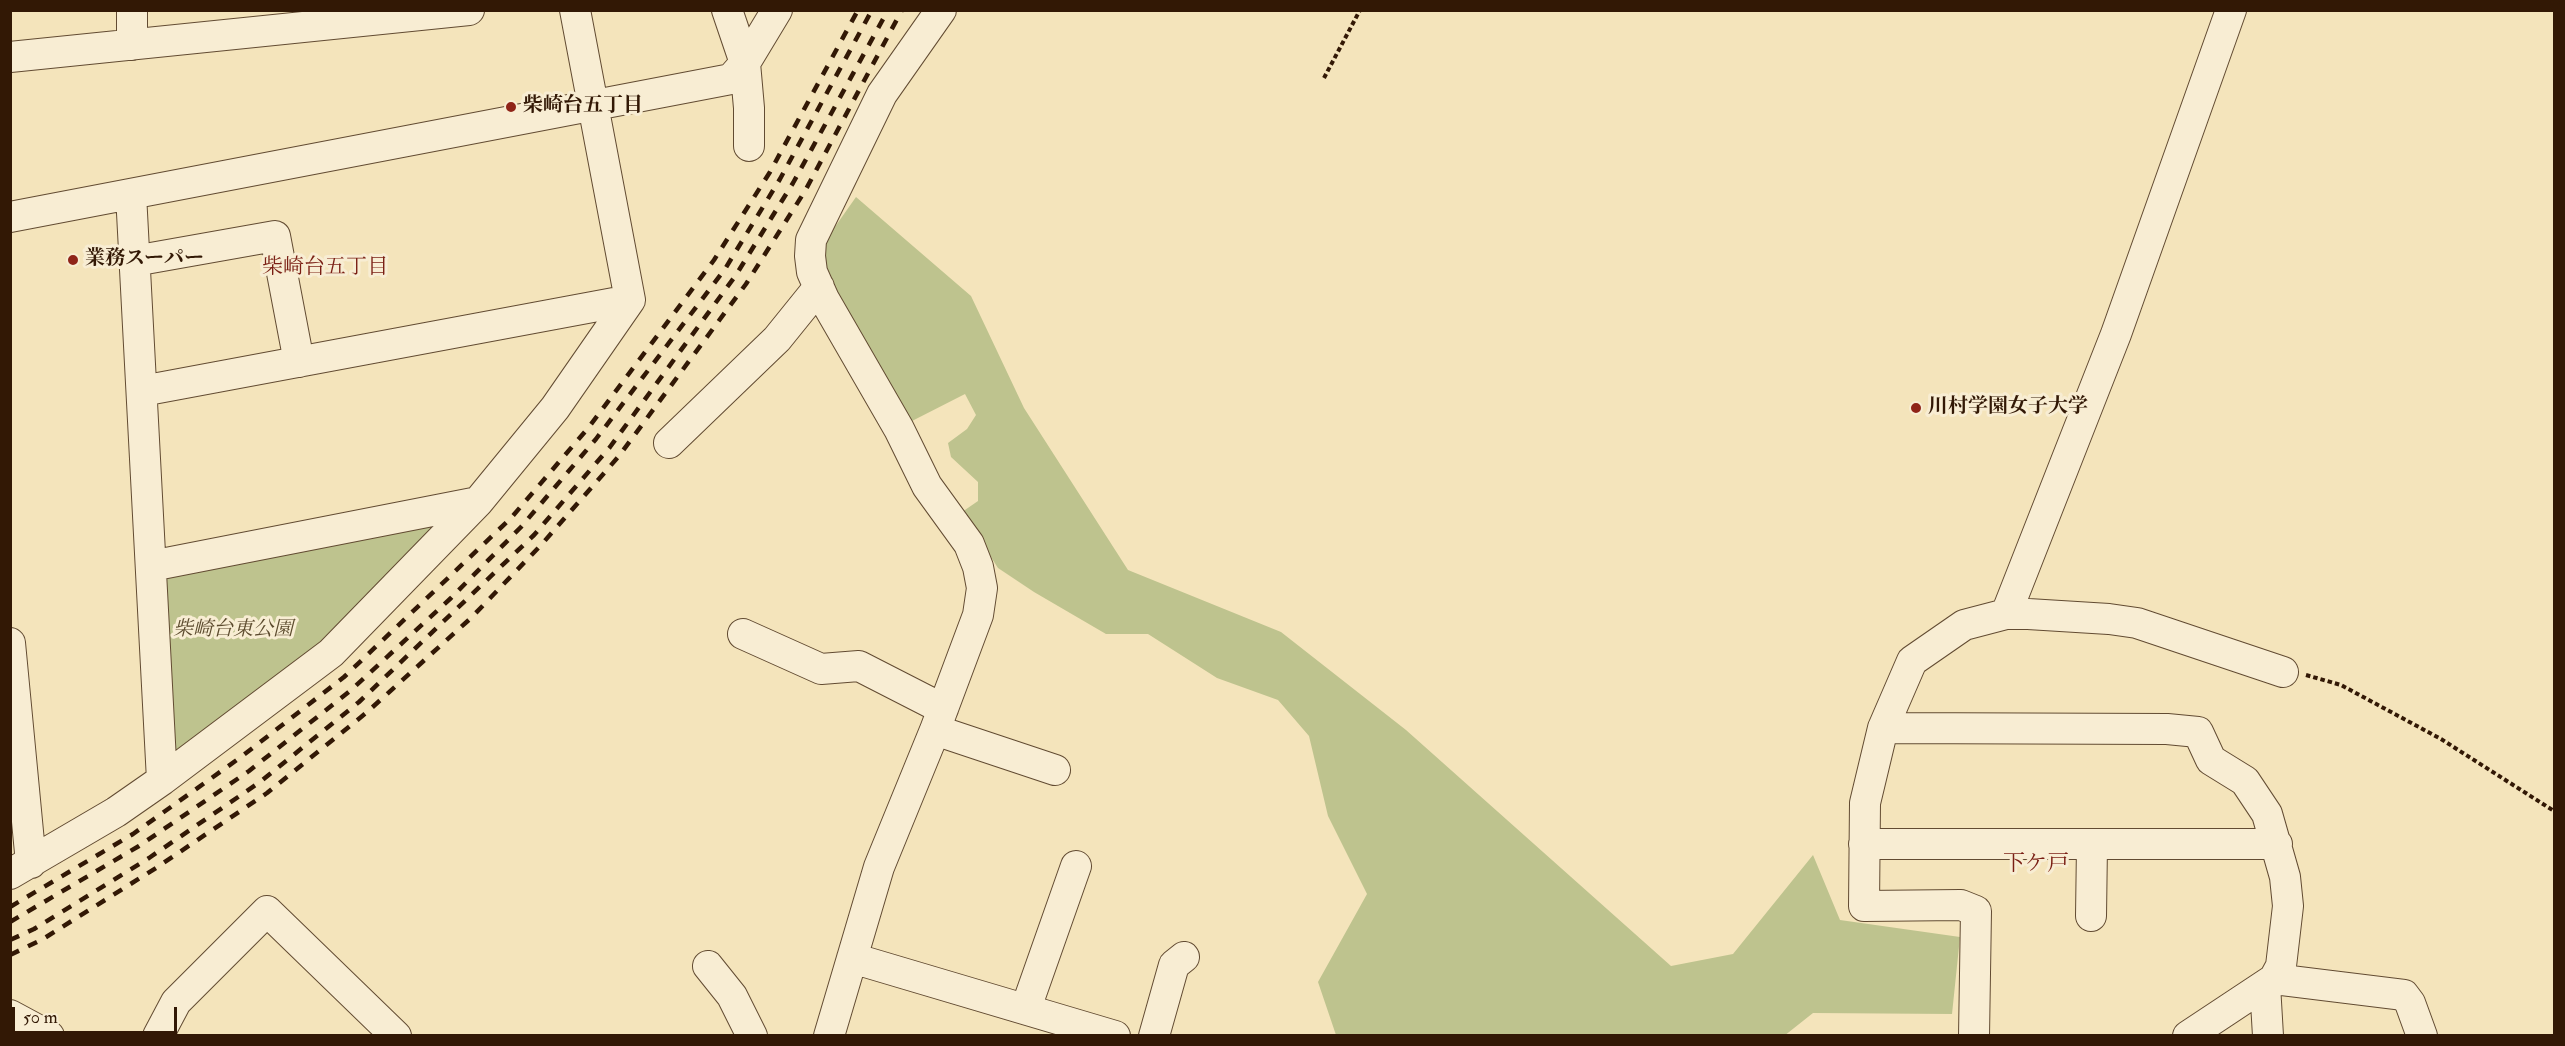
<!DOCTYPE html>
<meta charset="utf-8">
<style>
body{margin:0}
#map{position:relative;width:2565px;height:1046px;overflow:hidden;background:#f4e4bb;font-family:"IM FELL Double Pica",serif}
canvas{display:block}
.frame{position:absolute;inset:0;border:12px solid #321805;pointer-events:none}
.scale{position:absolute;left:12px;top:1007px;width:165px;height:27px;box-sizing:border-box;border:3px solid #321805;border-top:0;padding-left:8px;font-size:18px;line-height:21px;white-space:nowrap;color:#321805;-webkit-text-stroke:4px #f8edd3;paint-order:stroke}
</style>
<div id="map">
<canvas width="2565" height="1046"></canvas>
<div class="frame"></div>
<div class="scale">50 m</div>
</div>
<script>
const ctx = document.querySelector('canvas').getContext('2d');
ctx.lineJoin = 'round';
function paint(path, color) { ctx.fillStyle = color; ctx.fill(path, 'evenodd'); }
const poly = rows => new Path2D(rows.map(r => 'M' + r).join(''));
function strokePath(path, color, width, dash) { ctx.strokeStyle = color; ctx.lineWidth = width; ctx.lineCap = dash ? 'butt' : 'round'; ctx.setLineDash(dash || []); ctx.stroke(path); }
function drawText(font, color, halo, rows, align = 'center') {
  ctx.font = font + ' "IM FELL Double Pica","Noto Serif JP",serif'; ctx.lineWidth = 6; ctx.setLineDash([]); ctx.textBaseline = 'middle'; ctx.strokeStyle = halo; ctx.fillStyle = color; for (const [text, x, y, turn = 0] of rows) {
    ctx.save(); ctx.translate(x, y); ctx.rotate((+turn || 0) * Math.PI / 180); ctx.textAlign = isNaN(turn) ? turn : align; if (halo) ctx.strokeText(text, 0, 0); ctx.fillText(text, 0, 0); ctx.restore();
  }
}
const green = poly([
 [856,197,971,296,1024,408,1128,570,1281,632,1406,730,1671,966,1733,954,1813,855,1840,920,1960,937,1952,1014,1813,1013,1784,1036,1336,1035,1318,982,1367,894,1328,816,1309,736,1278,700,1217,678,1148,634,1106,634,1034,592,998,568,962,512,978,501,978,482,951,457,948,443,967,429,976,415,965,394,912,421,837,294,825,263,825,241],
 [429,519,439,527,349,621,169,764,159,574]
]);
const path = poly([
 [1324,78,1360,10],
 [2306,675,2341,685,2441,739,2554,811]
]);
const minor = poly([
 [132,10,132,45],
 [727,10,745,63,749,108,749,146],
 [10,57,469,10],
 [131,194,162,780],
 [10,217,731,79,745,63,777,10],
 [134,261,275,236,299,362],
 [142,391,630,300],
 [669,443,777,339,819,287],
 [151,566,478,502],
 [2006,614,2116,334,2231,10],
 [743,634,821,669,859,666,943,709],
 [10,643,31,863],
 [1883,728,2167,729,2198,732,2211,760,2245,781,2267,814,2285,877,2288,906,2281,966,2274,979,2188,1036],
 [935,730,1055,770],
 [1864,844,2277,844],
 [10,874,116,812,162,780,331,653,478,502,555,408,630,300,575,10],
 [2091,916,2092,845],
 [852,958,1115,1036],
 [708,966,732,996,752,1036],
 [2274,979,2404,995,2410,1003,2422,1036],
 [2265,985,2268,1036],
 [1026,1008,1076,866],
 [10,1015,49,1036],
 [158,1036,176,1002,267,911,396,1036],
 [829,1036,879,867,935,730,978,615,982,588,978,567,969,544,927,486,899,429,824,299,812,272,810,256,811,240,882,94,941,10],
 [1154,1036,1174,965,1184,957],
 [1974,1036,1976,911,1961,905,1864,906,1865,803,1883,728,1912,661,1964,625,2006,614,2028,614,2109,619,2137,623,2283,672]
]);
const rail = poly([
 [10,907,133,834,241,757,344,677,511,518,589,427,714,260,770,172,858,10],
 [10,922,139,846,249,771,350,691,451,598,521,527,596,439,725,269,780,179,872,10],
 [10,940,34,929,149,858,260,782,359,702,534,535,610,447,736,275,793,183,888,10],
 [10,955,43,939,156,868,267,793,366,713,471,618,542,544,619,456,746,284,805,191,902,10]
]);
const markers = [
 [511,107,6,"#8f2418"],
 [73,260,6,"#8f2418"],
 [1916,408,6,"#8f2418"]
];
const poiNames = [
 ["柴崎台五丁目",523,107],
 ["業務スーパー",85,260],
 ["川村学園女子大学",1928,408]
];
const parkNames = [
 ["柴崎台東公園",233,631]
];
const neighbourhoodNames = [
 ["柴崎台五丁目",325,268]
];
const quarterNames = [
 ["下ケ戸",2036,865]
];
paint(green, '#bec38e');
strokePath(minor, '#624b32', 32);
strokePath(path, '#321805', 4, [4.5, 3]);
strokePath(minor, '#f8edd3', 30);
strokePath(rail, '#321805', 4.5, [10, 10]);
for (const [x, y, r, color] of markers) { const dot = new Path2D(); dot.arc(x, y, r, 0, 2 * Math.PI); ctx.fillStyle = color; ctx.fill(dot); strokePath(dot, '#f8edd3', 2); }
drawText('bold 20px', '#321805', '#f8edd3', poiNames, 'left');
drawText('italic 20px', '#5c4b2e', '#f8edd3', parkNames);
drawText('21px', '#7a1f14', '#f8edd3', neighbourhoodNames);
drawText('22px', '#7a1f14', '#f8edd3', quarterNames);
</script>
